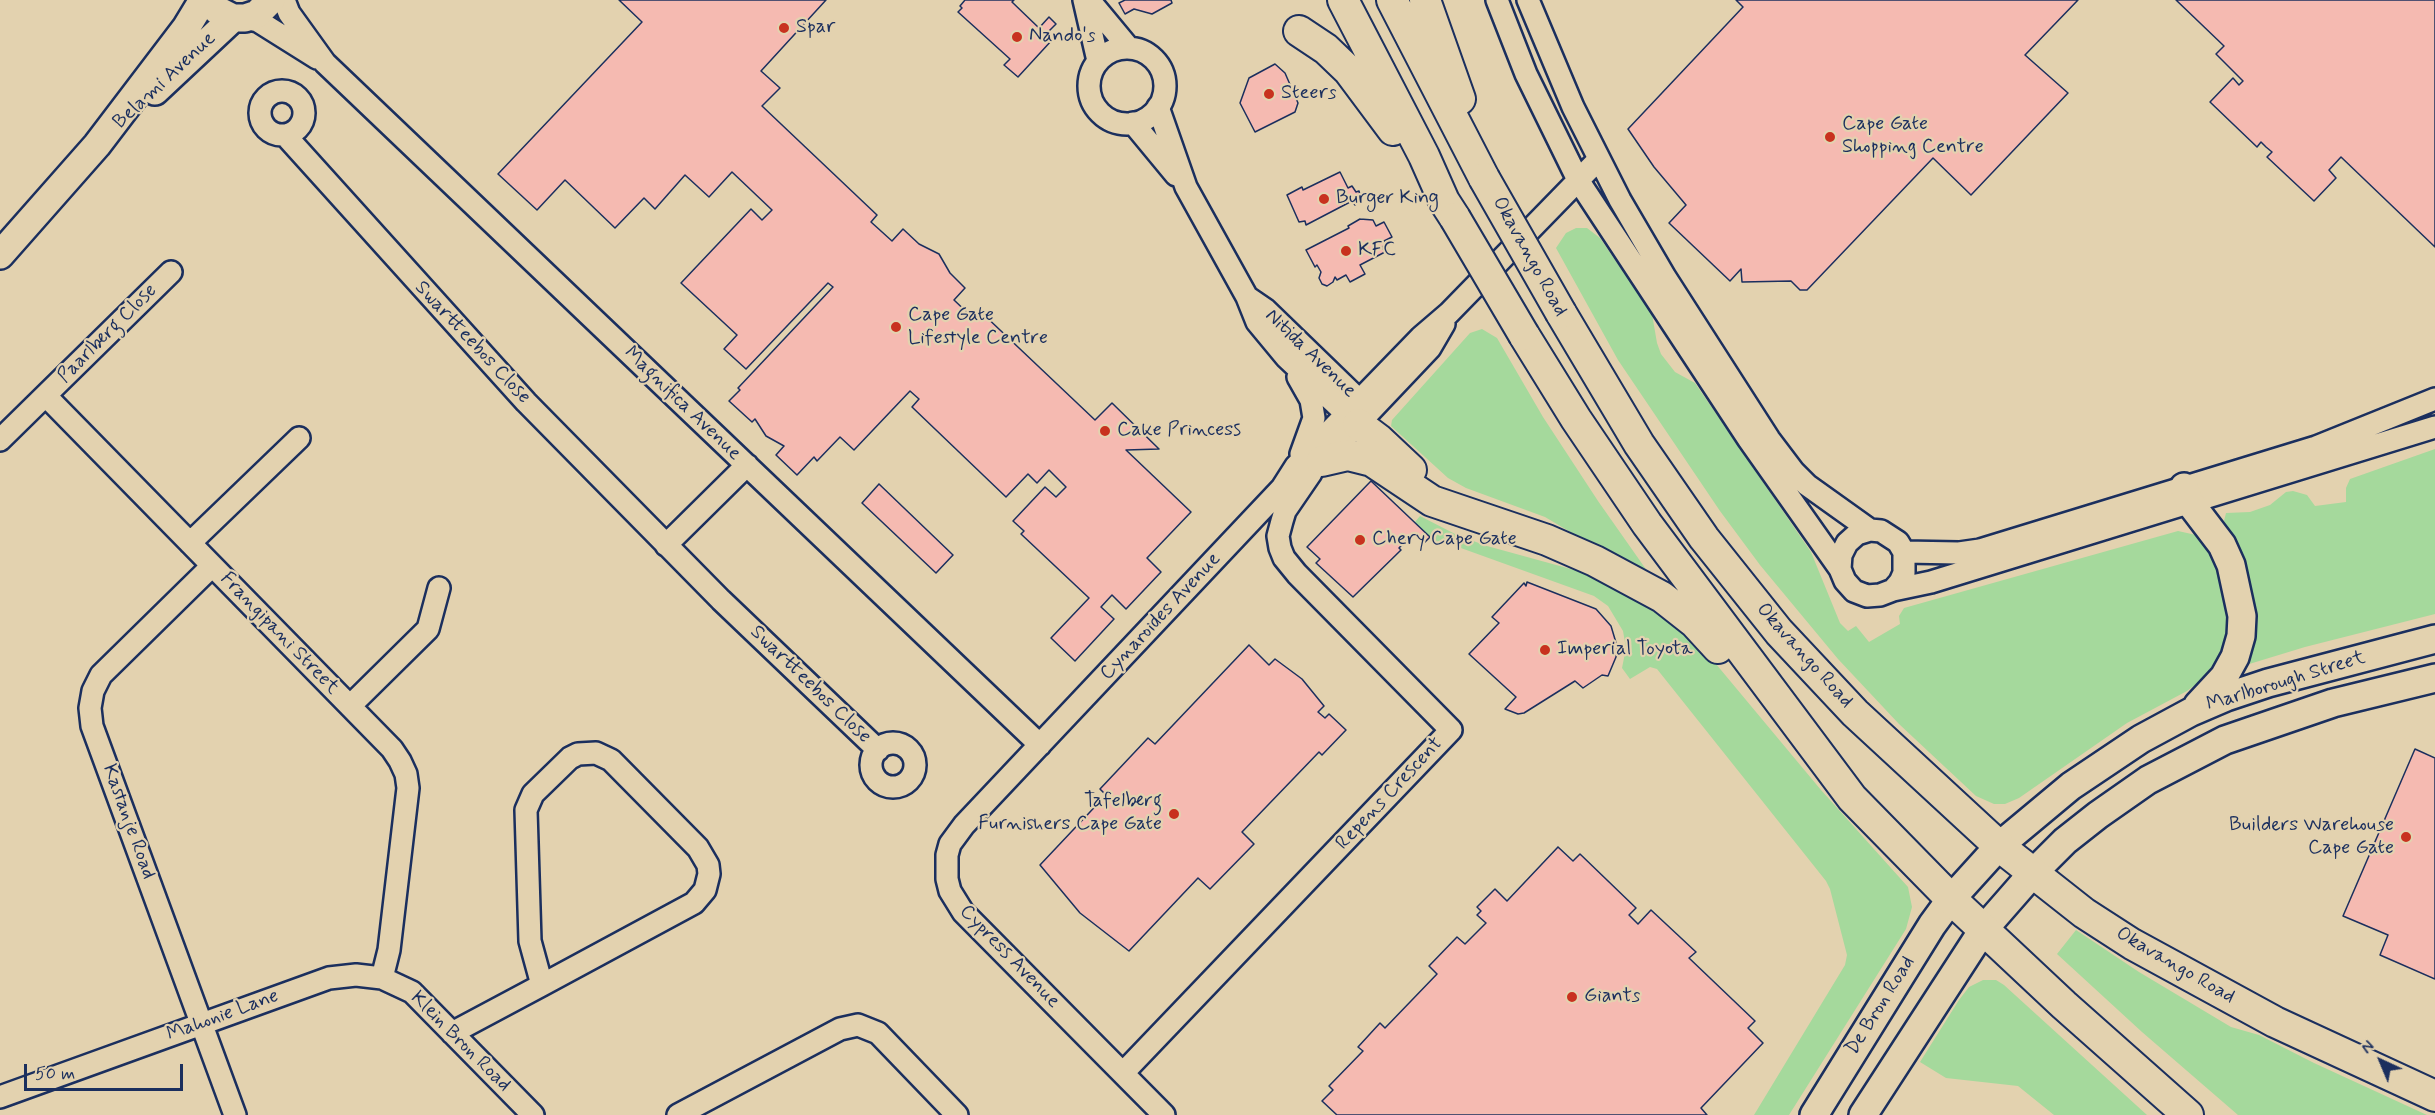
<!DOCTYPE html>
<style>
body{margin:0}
#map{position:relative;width:2435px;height:1115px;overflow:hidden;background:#e3d2af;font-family:Mynerve,sans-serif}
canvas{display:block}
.north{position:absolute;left:2351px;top:1031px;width:60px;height:60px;-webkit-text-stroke:4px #e3d2af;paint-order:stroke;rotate:316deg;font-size:16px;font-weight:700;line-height:24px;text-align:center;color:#1b2f5e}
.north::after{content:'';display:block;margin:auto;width:21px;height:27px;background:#1b2f5e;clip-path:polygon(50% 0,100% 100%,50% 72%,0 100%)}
.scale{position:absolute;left:24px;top:1064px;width:159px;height:27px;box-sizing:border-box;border:3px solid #1b2f5e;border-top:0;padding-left:8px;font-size:18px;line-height:21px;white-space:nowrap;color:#1b2f5e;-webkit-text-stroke:4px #e3d2af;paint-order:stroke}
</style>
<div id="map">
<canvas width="2435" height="1115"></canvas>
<div class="north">N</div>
<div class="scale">50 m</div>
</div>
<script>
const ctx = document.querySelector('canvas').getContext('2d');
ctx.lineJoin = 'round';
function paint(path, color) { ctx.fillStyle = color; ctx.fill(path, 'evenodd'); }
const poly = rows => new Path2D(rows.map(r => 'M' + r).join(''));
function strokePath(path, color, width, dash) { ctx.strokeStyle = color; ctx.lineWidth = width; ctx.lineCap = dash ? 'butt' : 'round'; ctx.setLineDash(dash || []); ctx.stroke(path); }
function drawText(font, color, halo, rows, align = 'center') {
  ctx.font = font + ' Mynerve,sans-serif'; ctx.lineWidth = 4.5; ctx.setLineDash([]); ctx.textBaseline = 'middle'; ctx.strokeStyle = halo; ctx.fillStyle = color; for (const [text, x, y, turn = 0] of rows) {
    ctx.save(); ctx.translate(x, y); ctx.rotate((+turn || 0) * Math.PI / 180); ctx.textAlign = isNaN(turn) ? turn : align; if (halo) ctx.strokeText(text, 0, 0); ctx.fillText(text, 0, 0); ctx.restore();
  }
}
const green = poly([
 [1576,228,1587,228,1600,238,1652,314,1657,343,1661,354,1675,372,1695,383,1811,552,1840,623,1848,631,1856,626,1869,642,1900,624,1899,616,1904,608,2178,531,2196,535,2203,540,2213,552,2220,575,2228,625,2224,646,2218,659,2199,682,2187,691,2127,723,2019,798,2005,804,1994,804,1976,796,1899,724,1838,659,1760,565,1720,511,1618,360,1556,248,1566,233],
 [1482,329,1497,338,1543,417,1598,501,1650,575,1594,546,1545,517,1466,488,1448,478,1391,426,1392,420,1470,333],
 [2435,449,2435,614,2305,647,2246,665,2254,640,2255,608,2244,561,2224,521,2226,513,2250,512,2270,505,2286,492,2293,491,2307,495,2315,506,2346,502,2346,488,2350,479],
 [1420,516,1457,535,1487,546,1589,574,1627,592,1664,615,1685,633,1711,658,1821,790,1908,887,1912,907,1906,929,1789,1115,1754,1115,1845,965,1847,955,1830,889,1826,881,1657,669,1650,667,1630,679,1622,668,1626,648,1623,631,1608,606,1594,596,1447,543,1436,544,1415,522],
 [2076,930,2139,972,2231,1027,2259,1035,2314,1063,2427,1115,2238,1115,2142,1032,2057,954],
 [1983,980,1996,980,2004,985,2147,1115,2054,1115,2018,1086,1946,1078,1920,1062,1959,1000,1969,987]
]);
const building = poly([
 [619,0,826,0,761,71,780,88,762,106,877,215,871,222,892,241,903,229,919,244,939,254,950,273,965,288,954,300,974,319,981,312,1095,420,1112,403,1159,449,1126,450,1191,512,1147,558,1161,572,1126,609,1112,595,1101,607,1114,619,1075,661,1051,638,1089,598,1021,534,1024,531,1013,521,1045,487,1056,497,1066,487,1049,470,1037,483,1028,474,1006,497,912,407,919,399,910,391,854,450,840,437,817,461,814,457,797,475,776,455,784,446,766,436,755,419,752,422,729,401,740,390,738,388,833,287,828,283,746,369,724,349,737,335,681,283,751,209,762,220,772,210,732,172,709,197,685,175,655,209,644,198,615,228,565,180,537,210,498,174,642,22,619,0],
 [965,0,1014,0,1012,2,1039,28,1049,17,1056,24,1046,34,1052,40,1018,77,1004,65,1010,59,958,12,962,8,960,6,965,0],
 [1125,0,1171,0,1172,3,1152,14,1134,9,1125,14,1119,3,1125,0],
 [1736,0,2078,0,2025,55,2068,93,1971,195,1933,158,1807,290,1800,290,1791,281,1742,282,1741,269,1730,281,1669,223,1686,205,1654,167,1628,129,1743,7,1736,0],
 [2176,0,2435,0,2435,247,2341,157,2329,170,2336,178,2314,201,2267,157,2272,152,2266,147,2261,142,2257,147,2210,102,2233,78,2239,85,2243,81,2216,54,2224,46,2176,0],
 [1275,64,1285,73,1298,103,1295,112,1255,132,1240,103,1249,78,1275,64],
 [1340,172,1348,188,1352,186,1356,192,1359,191,1360,195,1358,203,1355,205,1352,201,1306,225,1305,221,1299,222,1287,195,1302,187,1303,190,1340,172],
 [1360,219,1373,220,1376,226,1384,222,1392,237,1384,241,1386,245,1382,247,1385,252,1360,265,1365,274,1350,282,1346,275,1337,280,1335,277,1333,282,1327,286,1322,284,1319,278,1321,272,1317,265,1315,267,1306,250,1349,228,1348,226,1360,219],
 [1371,481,1430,537,1424,543,1413,533,1399,548,1401,550,1353,597,1316,563,1320,559,1307,547,1371,481],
 [879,484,953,555,936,573,862,503,879,484],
 [1527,582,1596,609,1611,626,1617,646,1616,657,1608,676,1602,675,1583,688,1575,681,1524,713,1518,714,1505,709,1516,697,1469,654,1499,623,1492,617,1524,583,1526,586,1527,582],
 [1249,645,1269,665,1275,659,1302,679,1324,706,1318,712,1325,718,1329,714,1346,730,1322,755,1319,752,1242,832,1254,844,1210,889,1198,878,1129,951,1080,913,1040,865,1106,795,1100,789,1148,738,1155,744,1249,645],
 [2415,749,2435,758,2435,979,2380,955,2388,935,2343,916,2415,749],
 [1558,847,1573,861,1580,854,1636,908,1629,915,1638,924,1651,910,1696,952,1689,958,1755,1021,1748,1028,1763,1043,1701,1108,1707,1115,1337,1115,1322,1101,1333,1090,1329,1086,1363,1051,1358,1047,1380,1023,1385,1028,1437,974,1429,966,1457,937,1465,944,1486,923,1477,915,1481,911,1477,907,1495,889,1507,901,1558,847]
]);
const minor = poly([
 [284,0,289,13,325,63,1040,745],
 [1084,0,1098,61],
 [1089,0,1128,47],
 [1497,0,1526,74,1578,180,1749,440,1840,569],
 [1528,0,1573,107,1620,200,1665,277,1769,439,1794,472,1807,485,1870,530,1881,531,1898,542,1904,552,1904,573,1900,582,1893,590,1880,595,1867,596,1854,591,1845,581,1840,569,1841,555,1847,543,1857,534,1870,530],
 [245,18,258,21,317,58],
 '1089 86a38 38 0 1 1 76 0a38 38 0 1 1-76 0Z',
 '260 113a22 22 0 1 1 44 0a22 22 0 1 1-44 0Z',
 [1158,107,1186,187,1247,297,1257,322,1286,357,1355,422],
 [1133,123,1176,175],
 [285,135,526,402,721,600,878,750],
 [1247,297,1266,310,1359,400,1363,411],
 [1298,377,1311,400,1314,418,1301,454],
 [46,396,392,749,400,761,406,774,408,788,389,950,382,978],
 [0,440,171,272],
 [1322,462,1430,348,1444,324],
 [190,543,299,438],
 [666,545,747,465],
 [1904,552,1959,553,1980,550,2316,447,2435,399],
 [212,566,101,675,93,691,90,708,92,726,235,1115],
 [1893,590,1931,582,2435,427],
 [350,706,428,629,439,588],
 '871 765a22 22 0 1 1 44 0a22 22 0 1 1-44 0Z',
 [452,1033,542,985,694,903,705,890,709,874,708,865,698,848,611,760,596,753,578,754,570,758,533,794,526,810,530,941,542,985],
 [1123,1073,1451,730,1297,574,1284,558,1280,548,1278,536,1282,521,1285,511,1311,473],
 [0,1097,329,978,356,975,382,978,412,992,533,1115],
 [678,1115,840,1029,858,1025,878,1033,957,1115],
 [1164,1115,963,912,950,891,947,879,947,855,950,844,964,825,1282,488,1296,466,1421,337,1449,313,1599,159]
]);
const tertiary = poly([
 [217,10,233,18,245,18,257,14,271,0],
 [155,91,233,18],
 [0,255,97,145,186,28,203,0],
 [2184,487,2190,503,2222,545,2231,565,2242,616,2241,636,2235,657,2224,677,2198,705],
 [1814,1115,1932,925,1951,899,1999,846,2071,786,2141,739,2191,712,2226,697,2268,683,2435,639],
 [1863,1115,1983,930,2032,874,2065,841,2098,815,2148,780,2225,740,2333,703,2435,678]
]);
const secondary = poly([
 [1343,0,1424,156,1444,201,1455,218],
 [1392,0,1484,178],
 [1425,0,1460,99],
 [1299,31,1326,49,1349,71,1393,130],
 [1561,313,1639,444,1704,538,1779,632,1855,713,1999,846,2084,913,2132,944,2275,1022,2435,1096],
 [1524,335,1576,419,1647,524,1852,798,1951,899,2064,1005,2188,1115],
 [1358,424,1378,439,1411,470],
 [1322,461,1348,455,1372,461,1432,501,1547,540,1595,561,1662,597,1695,623,1718,648]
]);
const secondaryBridge = poly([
 [1484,178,1561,313],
 [1455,218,1524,335]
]);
const markers = [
 [784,28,6,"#c8321e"],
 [1017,37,6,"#c8321e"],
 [1269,94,6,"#c8321e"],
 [1830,137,6,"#c8321e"],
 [1324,199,6,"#c8321e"],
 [1346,251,6,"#c8321e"],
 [896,327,6,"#c8321e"],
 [1105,431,6,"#c8321e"],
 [1360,540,6,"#c8321e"],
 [1545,650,6,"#c8321e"],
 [1174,814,6,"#c8321e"],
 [2406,837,6,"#c8321e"],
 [1572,997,6,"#c8321e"]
];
const poiNames = [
 ["Spar",796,28],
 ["Nando's",1029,37],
 ["Steers",1281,94],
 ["Cape Gate",1842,125],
 ["Shopping Centre",1842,148],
 ["Burger King",1336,199],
 ["KFC",1358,251],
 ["Cape Gate",908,316],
 ["Lifestyle Centre",908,339],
 ["Cake Princess",1117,431],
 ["Chery Cape Gate",1372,540],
 ["Imperial Toyota",1557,650],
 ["Tafelberg",1162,802,"right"],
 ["Furnishers Cape Gate",1162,825,"right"],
 ["Builders Warehouse",2394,826,"right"],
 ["Cape Gate",2394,849,"right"],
 ["Giants",1584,997]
];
const streetNames = [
 ["Belami Avenue",165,81,-43],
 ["Okavango Road",1529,257,61],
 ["Paarlberg Close",108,334,-45],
 ["Swartteebos Close",472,343,47],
 ["Nitida Avenue",1310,354,44],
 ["Magnifica Avenue",682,404,44],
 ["Cynaroides Avenue",1161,617,-47],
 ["Frangipani Street",279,634,46],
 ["Okavango Road",1804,656,48],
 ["Marlborough Street",2286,682,-17],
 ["Swartteebos Close",810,685,44],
 ["Repens Crescent",1390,794,-47],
 ["Kastanje Road",128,822,70],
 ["Cypress Avenue",1009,957,46],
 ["Okavango Road",2175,966,30],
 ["De Bron Road",1881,1006,-58],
 ["Mahonie Lane",223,1016,-20],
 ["Klein Bron Road",460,1042,45]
];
paint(green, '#a5d99c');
paint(building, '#f5bab1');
strokePath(building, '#1b2f5e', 1.5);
strokePath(minor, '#1b2f5e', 26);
strokePath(tertiary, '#1b2f5e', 32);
strokePath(secondary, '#1b2f5e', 34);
strokePath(minor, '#e3d2af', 21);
strokePath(tertiary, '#e3d2af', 27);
strokePath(secondary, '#e3d2af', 30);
strokePath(secondaryBridge, '#1b2f5e', 34, []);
strokePath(secondaryBridge, '#e3d2af', 30);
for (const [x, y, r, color] of markers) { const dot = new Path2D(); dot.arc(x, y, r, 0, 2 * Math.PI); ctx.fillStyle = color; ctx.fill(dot); strokePath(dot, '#e3d2af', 2); }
drawText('20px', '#1b2f5e', '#e3d2af', poiNames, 'left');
drawText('20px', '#1b2f5e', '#e3d2af', streetNames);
</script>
